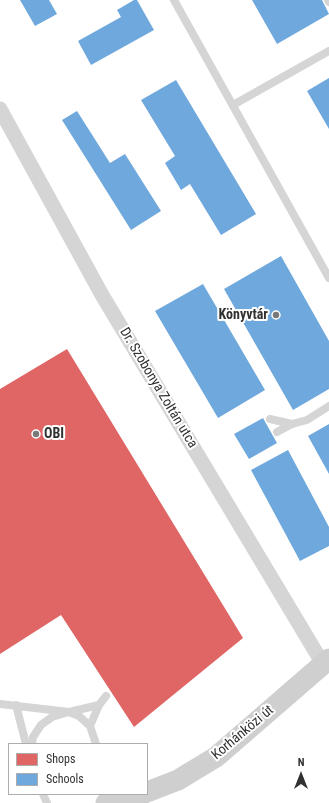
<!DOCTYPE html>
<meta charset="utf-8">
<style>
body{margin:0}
#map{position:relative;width:329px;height:803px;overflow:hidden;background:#fff;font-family:"Roboto Condensed",sans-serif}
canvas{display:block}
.legend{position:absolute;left:8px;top:743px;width:140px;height:52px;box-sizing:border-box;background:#fff;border:1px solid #adadad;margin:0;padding:5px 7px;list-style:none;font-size:12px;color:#313131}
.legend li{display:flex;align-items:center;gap:8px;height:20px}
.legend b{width:20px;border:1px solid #adadad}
.north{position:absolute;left:281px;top:755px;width:40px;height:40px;-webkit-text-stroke:3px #fff;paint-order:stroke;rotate:0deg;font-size:11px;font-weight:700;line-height:16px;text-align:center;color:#313131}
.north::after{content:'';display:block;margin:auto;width:14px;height:18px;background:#313131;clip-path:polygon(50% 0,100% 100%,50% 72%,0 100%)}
</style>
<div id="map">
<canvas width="329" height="803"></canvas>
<ul class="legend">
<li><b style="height:11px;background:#e06666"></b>Shops</li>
<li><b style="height:11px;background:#6fa8dc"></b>Schools</li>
</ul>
<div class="north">N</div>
</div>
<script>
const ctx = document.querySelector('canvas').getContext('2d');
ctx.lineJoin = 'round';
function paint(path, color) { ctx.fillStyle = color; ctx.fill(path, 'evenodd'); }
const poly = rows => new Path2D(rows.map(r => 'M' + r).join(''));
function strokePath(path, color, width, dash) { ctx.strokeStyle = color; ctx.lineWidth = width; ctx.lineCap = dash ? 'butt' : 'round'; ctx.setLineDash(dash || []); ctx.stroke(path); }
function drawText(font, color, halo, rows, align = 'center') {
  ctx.font = font + ' "Roboto Condensed",sans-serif'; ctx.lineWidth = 4; ctx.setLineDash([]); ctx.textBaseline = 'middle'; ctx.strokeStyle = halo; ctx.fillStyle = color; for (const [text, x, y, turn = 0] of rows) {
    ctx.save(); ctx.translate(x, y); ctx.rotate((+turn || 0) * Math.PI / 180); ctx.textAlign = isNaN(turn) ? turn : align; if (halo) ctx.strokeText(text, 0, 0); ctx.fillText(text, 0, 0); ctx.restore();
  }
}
const shops = poly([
 [67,349,243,638,134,727,61,615,0,654,0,389]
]);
const schools = poly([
 [20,0,49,0,57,14,35,26],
 [134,0,137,0,154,30,91,65,78,41,121,17,117,10],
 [252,0,322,0,329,14,277,44],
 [329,78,329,129,307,91],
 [176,80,256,214,221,235,190,184,181,190,165,163,175,156,141,100],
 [77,111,110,163,125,154,161,211,131,230,62,120],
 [281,256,329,341,329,389,293,410,224,289],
 [203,284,265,390,218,418,155,311],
 [263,418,277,443,249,459,234,434],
 [329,424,329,474,308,436],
 [288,450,329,527,329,546,300,561,251,470]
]);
const lane = poly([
 [174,0,329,278],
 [328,0,329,2],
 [233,105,329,51],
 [270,419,292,424],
 [277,432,292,424,307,420,329,406],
 [0,704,69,712,99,705],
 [16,705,26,744],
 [32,744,33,737,41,725,52,717,69,712,79,716,90,726],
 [96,744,90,726,99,705,106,696],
 [43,794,47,803]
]);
const street = poly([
 [0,109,102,295,323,664]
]);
const secondary = poly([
 [147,792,178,780,216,757,329,659],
 [106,803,128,800,143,794]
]);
const markers = [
 [276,315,4,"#797979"],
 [36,434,4,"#797979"]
];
const poiNames = [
 ["Könyvtár",268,315],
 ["OBI",44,434,"left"]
];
const streetNames = [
 ["Dr. Szobonya Zoltán utca",158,388,59],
 ["Korhánközi út",243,733,-40]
];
paint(shops, '#e06666');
paint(schools, '#6fa8dc');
strokePath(lane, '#d5d5d5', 8);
strokePath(street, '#d5d5d5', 15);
strokePath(secondary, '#cfcfcf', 21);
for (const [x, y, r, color] of markers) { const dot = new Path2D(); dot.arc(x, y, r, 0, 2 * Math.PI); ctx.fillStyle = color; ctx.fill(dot); strokePath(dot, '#fff', 1.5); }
drawText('bold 14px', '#313131', '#fff', poiNames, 'right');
drawText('14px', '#313131', '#fff', streetNames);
</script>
